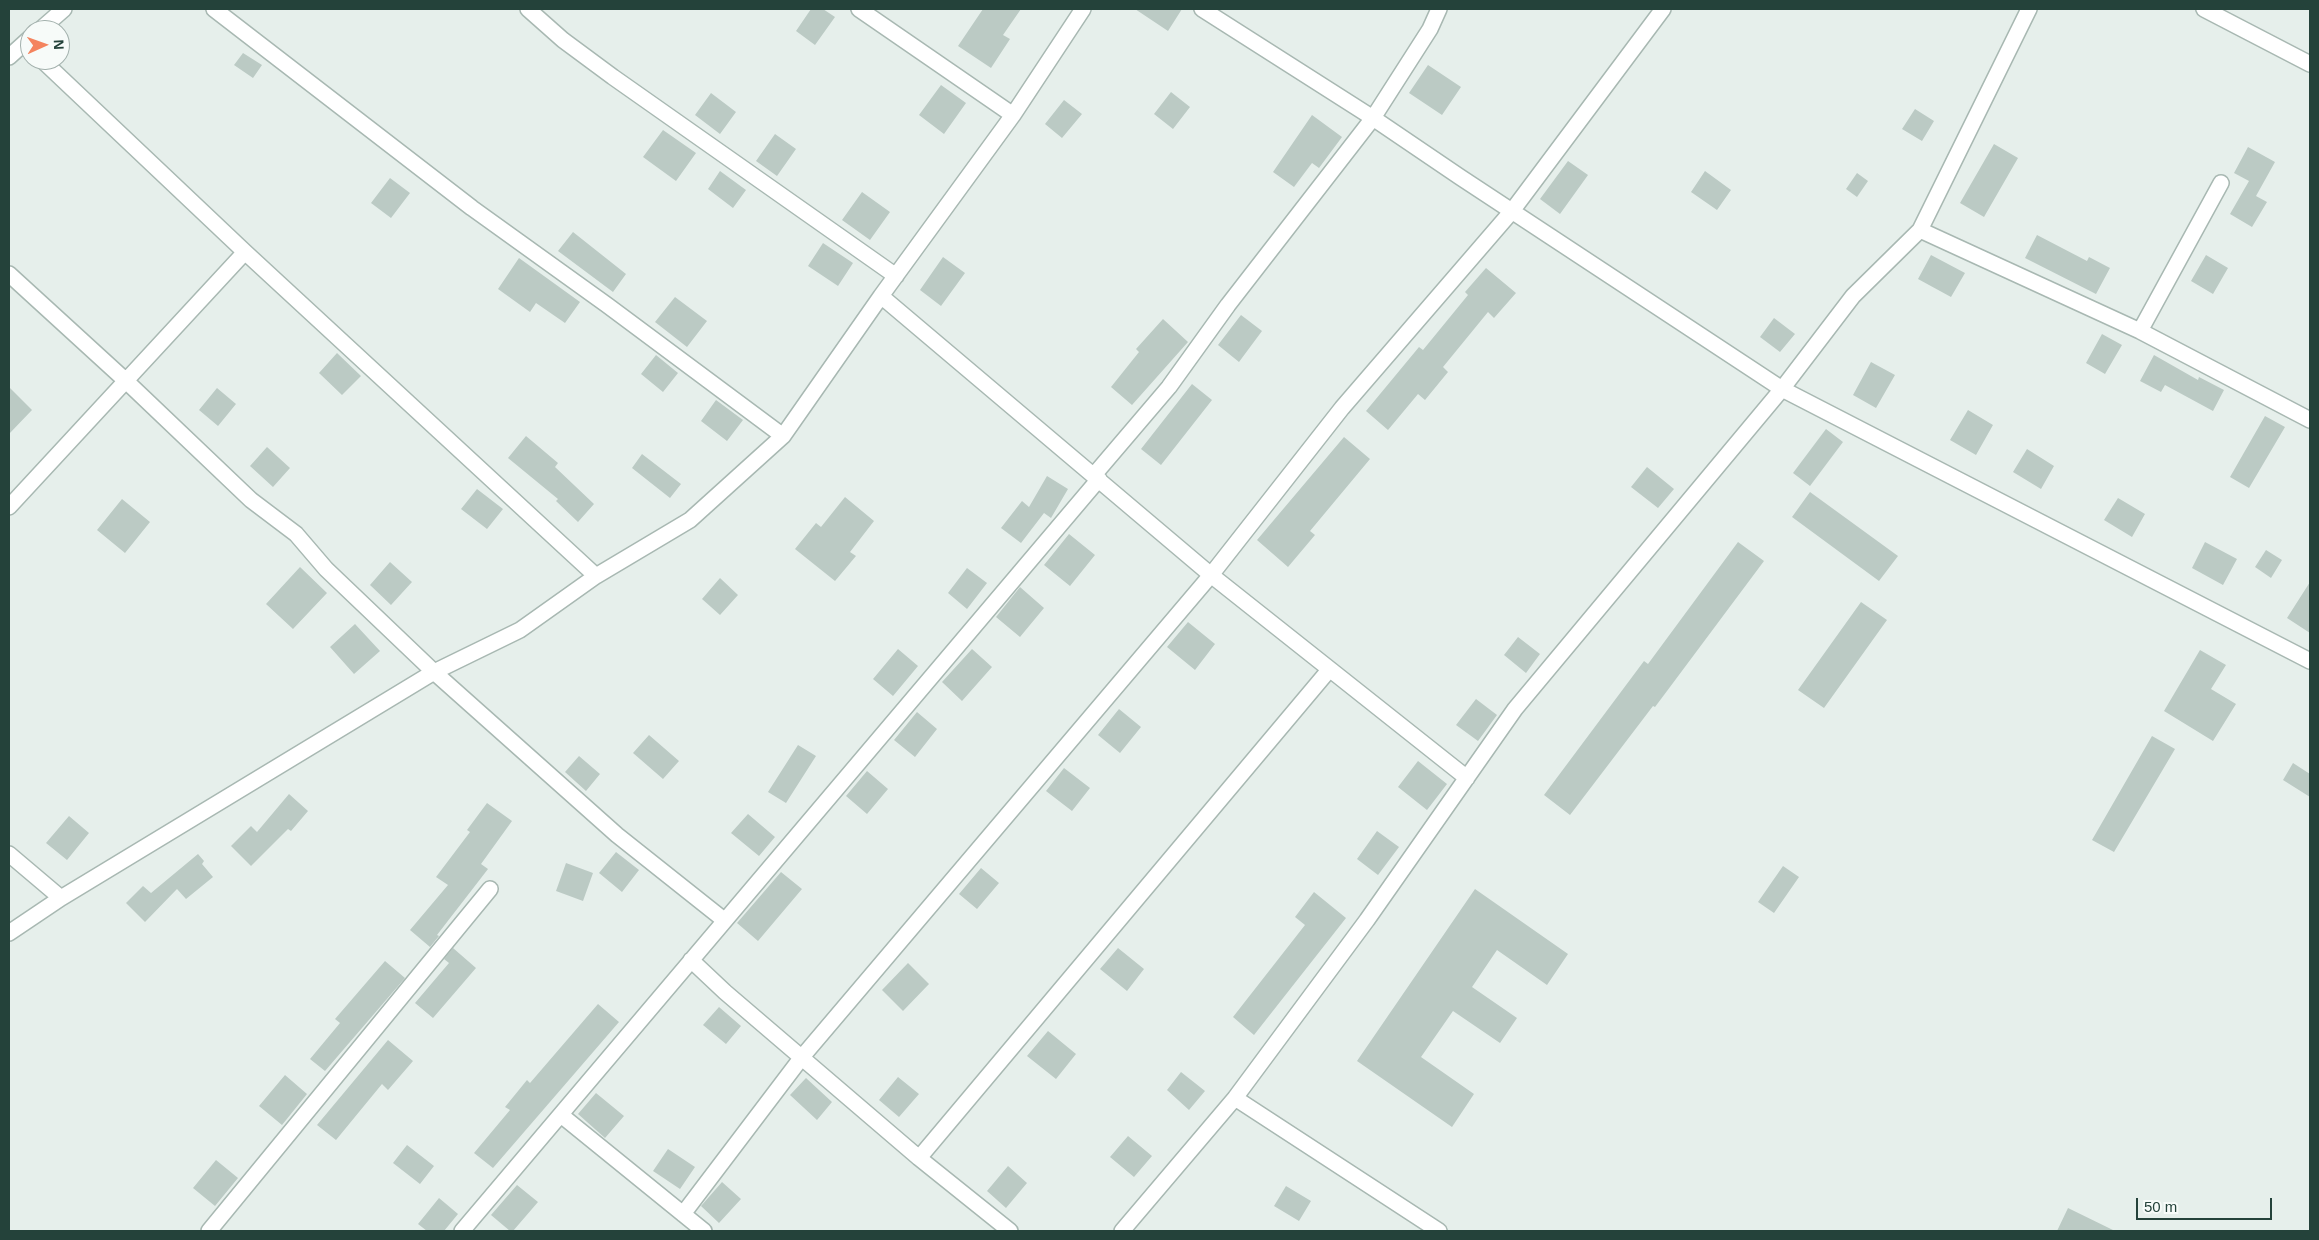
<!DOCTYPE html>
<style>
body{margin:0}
#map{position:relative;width:2319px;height:1240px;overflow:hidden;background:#e6efeb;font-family:Helvetica,sans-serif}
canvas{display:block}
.frame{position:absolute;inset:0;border:10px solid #24423a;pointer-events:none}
.north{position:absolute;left:20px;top:20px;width:50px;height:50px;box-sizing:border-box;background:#f7fbf9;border:1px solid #a3b1ad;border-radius:50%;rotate:88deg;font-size:14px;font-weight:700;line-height:20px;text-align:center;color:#24423a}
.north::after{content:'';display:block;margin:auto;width:18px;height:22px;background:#f4845f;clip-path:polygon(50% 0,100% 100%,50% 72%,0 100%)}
.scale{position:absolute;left:2136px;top:1198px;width:136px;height:22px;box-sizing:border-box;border:2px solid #24423a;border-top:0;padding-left:6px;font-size:15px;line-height:18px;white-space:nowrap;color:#24423a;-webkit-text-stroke:4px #f7fbf9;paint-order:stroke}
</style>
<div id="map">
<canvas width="2319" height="1240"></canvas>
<div class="frame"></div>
<div class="north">N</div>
<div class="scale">50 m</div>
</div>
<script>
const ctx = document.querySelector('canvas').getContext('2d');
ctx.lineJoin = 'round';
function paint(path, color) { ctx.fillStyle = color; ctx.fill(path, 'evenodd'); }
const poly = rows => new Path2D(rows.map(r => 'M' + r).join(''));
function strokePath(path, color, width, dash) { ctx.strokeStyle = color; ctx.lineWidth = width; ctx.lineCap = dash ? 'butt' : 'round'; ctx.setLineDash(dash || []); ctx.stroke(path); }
const building = poly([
 [811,9,823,9,835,17,815,45,796,31],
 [983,9,1021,9,1003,35,1010,39,991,68,958,46],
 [1135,9,1182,9,1168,31],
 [243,53,262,65,253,78,234,65],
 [1428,65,1461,87,1442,115,1409,93],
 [941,85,966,103,944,134,919,115],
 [1171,92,1190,107,1173,129,1154,114],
 [711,93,736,112,720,134,695,115],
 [1064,100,1082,114,1062,138,1045,124],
 [1915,109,1934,121,1922,141,1902,129],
 [1312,115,1342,137,1319,168,1312,163,1294,187,1273,172],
 [663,130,696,153,676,181,643,157],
 [775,134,796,149,777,176,756,161],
 [1994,144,2018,158,1984,217,1960,203],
 [2248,147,2275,162,2256,196,2267,202,2252,227,2230,214,2249,181,2234,173],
 [1568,161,1588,175,1560,214,1540,199],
 [720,171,746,190,733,208,708,189],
 [1705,171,1731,190,1717,210,1691,192],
 [1857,173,1868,181,1857,197,1846,189],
 [390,178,410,193,391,218,371,203],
 [862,192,890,212,870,240,842,220],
 [573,232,626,274,613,292,558,251],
 [2037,235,2087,261,2089,257,2110,268,2096,294,2025,258],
 [823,243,853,263,838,286,808,266],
 [1931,255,1965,273,1951,297,1918,279],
 [2206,255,2228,268,2213,294,2191,281],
 [943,257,965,273,941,306,920,290],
 [519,258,580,302,565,323,536,303,530,312,498,289],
 [1486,268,1516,293,1494,318,1488,312,1443,367,1448,372,1425,400,1418,394,1388,430,1366,411,1419,347,1423,350,1468,295,1465,292],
 [675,297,707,321,687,347,655,322],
 [1241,315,1262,331,1239,362,1218,345],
 [1774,318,1795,334,1780,352,1760,337],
 [1163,319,1188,342,1132,405,1111,387,1139,352,1136,349],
 [2102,334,2122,345,2105,374,2086,363],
 [337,353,361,376,342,395,319,373],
 [656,355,678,373,663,392,641,374],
 [2154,355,2198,380,2199,377,2224,390,2213,411,2165,385,2161,392,2140,381],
 [1871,362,1895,375,1876,408,1853,395],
 [1192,384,1212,400,1161,465,1141,449],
 [9,387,32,410,9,434],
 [217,388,236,404,218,426,199,410],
 [716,400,743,420,727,441,701,421],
 [1968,410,1993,425,1976,455,1950,440],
 [2265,416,2285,427,2249,488,2230,477],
 [1826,429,1843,442,1810,486,1793,473],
 [526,436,558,463,555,467,594,504,578,522,556,501,558,499,508,458],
 [1344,437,1370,459,1310,531,1315,535,1288,567,1257,540],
 [267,447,290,468,273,487,250,466],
 [2027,449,2054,466,2041,489,2013,472],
 [642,454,681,484,670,498,632,468],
 [1647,467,1674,489,1658,508,1631,487],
 [1047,476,1068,489,1051,518,1044,513,1021,543,1001,528,1022,501,1029,507],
 [477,489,503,509,487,529,461,509],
 [1810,492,1898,556,1879,581,1792,517],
 [845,497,874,521,850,552,856,556,835,581,795,549,816,523,821,527],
 [2118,498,2145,514,2132,537,2104,520],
 [122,499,150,522,125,553,97,530],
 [1069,534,1095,555,1070,586,1044,565],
 [1738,542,1764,561,1670,687,1655,707,1653,706,1570,815,1544,795,1644,661,1648,664],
 [2205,542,2237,559,2223,585,2192,568],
 [2266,550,2282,560,2271,578,2255,567],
 [390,562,412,582,391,605,370,585],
 [300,567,327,593,293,629,266,604],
 [967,568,987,583,967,609,948,593],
 [720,578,738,595,720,615,702,599],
 [2310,582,2310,633,2287,618],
 [1020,587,1044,608,1020,637,996,617],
 [1861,602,1887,620,1824,708,1798,690],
 [1188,622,1215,644,1195,670,1167,647],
 [355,624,380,651,354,674,330,647],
 [1518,637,1540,654,1526,673,1504,655],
 [898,649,918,666,893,696,873,679],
 [972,649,992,667,962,701,942,682],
 [2200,650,2226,665,2211,689,2236,704,2213,741,2164,711],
 [1476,699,1497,715,1478,741,1456,725],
 [1119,709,1141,727,1120,753,1098,735],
 [917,712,937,729,915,757,894,740],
 [649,735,679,761,663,779,633,753],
 [2152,736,2175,749,2114,852,2092,840],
 [798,745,816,756,786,803,768,792],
 [579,756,600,774,586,791,565,772],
 [1418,761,1447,784,1427,810,1398,787],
 [2293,763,2310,774,2310,797,2283,780],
 [1064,768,1090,788,1072,811,1046,791],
 [867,771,888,789,867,814,846,796],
 [289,794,308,811,291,831,288,829,251,866,231,846,251,826,257,832],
 [487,803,512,821,481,864,488,869,437,935,439,936,430,947,410,930,448,885,436,877,470,832,467,830],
 [748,814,775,837,759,856,731,833],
 [69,816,89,833,67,860,46,843],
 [1377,831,1399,847,1378,875,1357,859],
 [616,852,639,870,622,892,599,873],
 [198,854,204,861,202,864,213,877,186,899,177,889,145,922,126,903,143,886,151,893],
 [566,863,593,873,583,901,556,891],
 [1783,866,1799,877,1774,913,1758,902],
 [981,868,999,883,977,909,959,894],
 [781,872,802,889,758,941,737,923],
 [1475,889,1568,954,1547,985,1497,950,1472,987,1517,1018,1500,1043,1453,1011,1421,1057,1474,1094,1452,1127,1357,1061],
 [1314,892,1346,918,1254,1035,1233,1017,1305,925,1295,917],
 [453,948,476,968,433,1018,415,1003,449,963,444,959],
 [1118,948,1144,969,1127,991,1100,969],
 [385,961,405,978,325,1071,310,1059,340,1023,335,1019],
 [908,963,929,984,903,1011,882,990],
 [598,1004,619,1022,493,1168,474,1153,510,1110,505,1107,527,1080,530,1083],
 [719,1007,741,1026,726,1044,703,1025],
 [1048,1031,1076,1054,1056,1079,1027,1056],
 [388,1040,413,1061,388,1090,382,1084,336,1140,317,1125],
 [1181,1072,1205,1091,1189,1110,1167,1090],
 [285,1075,307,1094,282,1125,259,1106],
 [898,1077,919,1094,899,1117,879,1100],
 [806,1078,832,1102,817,1120,790,1095],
 [596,1093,624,1116,605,1138,578,1114],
 [1128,1136,1152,1156,1134,1177,1110,1157],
 [407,1145,434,1166,420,1184,393,1163],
 [668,1149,695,1167,680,1189,653,1171],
 [216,1160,238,1178,215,1206,193,1188],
 [1008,1166,1027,1183,1006,1208,987,1191],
 [722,1182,741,1199,719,1223,701,1206],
 [517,1185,538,1202,513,1231,510,1231,491,1215],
 [1286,1186,1311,1201,1299,1221,1274,1206],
 [439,1198,458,1214,444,1231,427,1231,418,1224],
 [2068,1208,2115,1231,2057,1231]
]);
const minor = poly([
 [214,9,472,208,607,305,783,436],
 [528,9,563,40,613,77,896,276],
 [859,9,1013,115],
 [1083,9,1013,115,881,296,1211,575,1467,778],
 [1202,9,1373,118,1460,177,1782,389,2310,661],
 [2204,9,2310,64],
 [40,30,64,9],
 [9,57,30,38],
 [42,60,245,252,596,576],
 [1920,230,2140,331,2310,420],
 [9,274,125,380,251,500,296,534,326,569,434,672,617,835,724,920],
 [2140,331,2221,183],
 [1094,475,1169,387,1228,305,1373,118,1430,29,1439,9],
 [9,507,245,252],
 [9,854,61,898],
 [9,933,61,898,434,672,520,630,596,576,690,520,783,436,881,296],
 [691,960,725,992,919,1158,1010,1231],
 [1235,1098,1439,1231],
 [561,1115,704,1231],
 [919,1158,1329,670],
 [683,1214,802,1057,1211,575,1342,408,1512,211,1663,9],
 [209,1231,490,889],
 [462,1231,1099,479],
 [1122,1231,1235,1098,1367,920,1515,709,1782,389,1853,296,1920,230,2029,9]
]);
paint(building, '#bbcac4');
strokePath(minor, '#a8b8b2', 18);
strokePath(minor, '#fff', 15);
</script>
